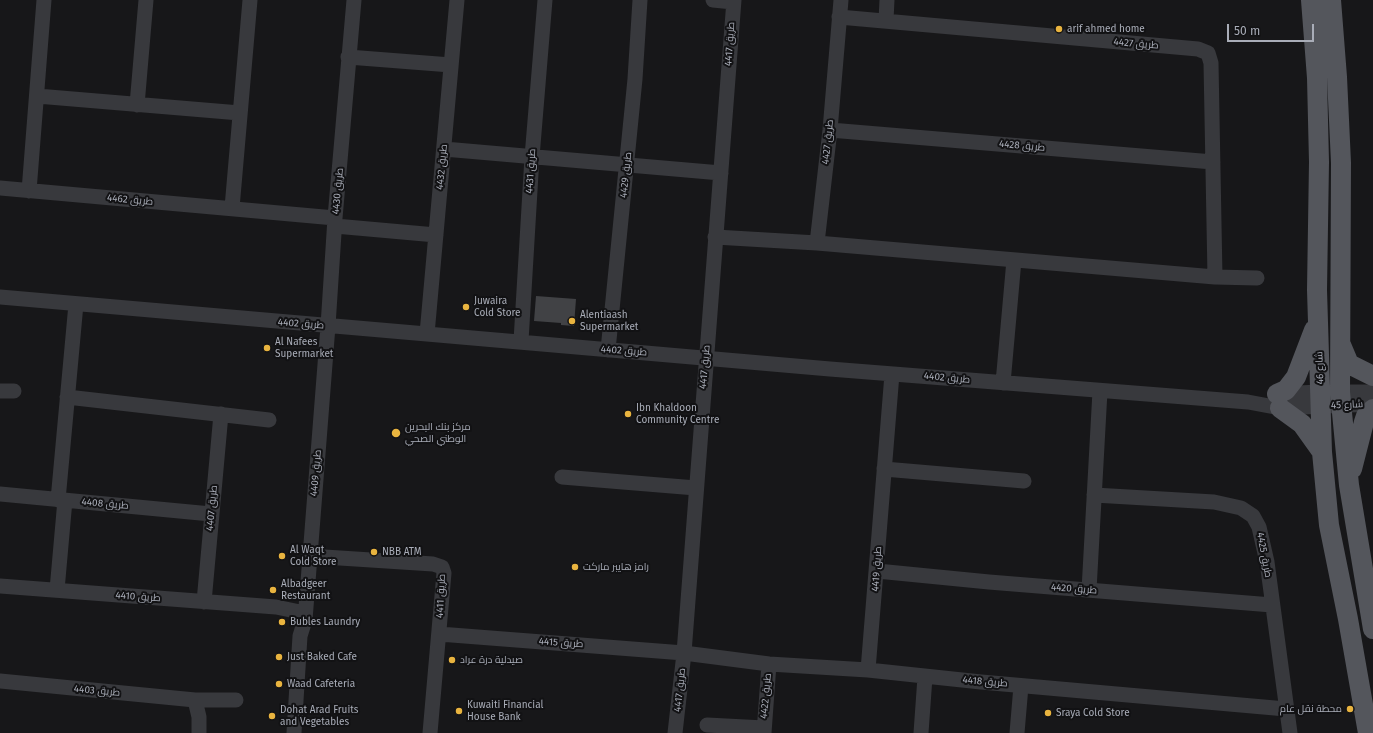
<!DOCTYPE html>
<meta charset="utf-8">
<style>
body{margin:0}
#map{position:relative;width:1373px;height:733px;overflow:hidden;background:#171719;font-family:"Fira Sans",sans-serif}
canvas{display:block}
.scale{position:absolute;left:1227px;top:24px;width:87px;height:18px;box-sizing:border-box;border:2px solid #a9adb8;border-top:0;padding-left:5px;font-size:12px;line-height:14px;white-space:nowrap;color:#a9adb8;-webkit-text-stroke:3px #121214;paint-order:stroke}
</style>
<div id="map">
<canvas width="1373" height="733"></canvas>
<div class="scale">50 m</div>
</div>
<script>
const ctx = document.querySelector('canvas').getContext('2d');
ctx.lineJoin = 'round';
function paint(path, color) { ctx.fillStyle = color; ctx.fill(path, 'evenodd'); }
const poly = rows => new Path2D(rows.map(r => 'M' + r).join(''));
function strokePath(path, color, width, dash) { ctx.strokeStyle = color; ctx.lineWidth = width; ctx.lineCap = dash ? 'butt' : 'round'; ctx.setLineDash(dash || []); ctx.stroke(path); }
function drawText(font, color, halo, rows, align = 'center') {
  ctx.font = font + ' "Fira Sans",Cairo,sans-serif'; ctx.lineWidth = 4; ctx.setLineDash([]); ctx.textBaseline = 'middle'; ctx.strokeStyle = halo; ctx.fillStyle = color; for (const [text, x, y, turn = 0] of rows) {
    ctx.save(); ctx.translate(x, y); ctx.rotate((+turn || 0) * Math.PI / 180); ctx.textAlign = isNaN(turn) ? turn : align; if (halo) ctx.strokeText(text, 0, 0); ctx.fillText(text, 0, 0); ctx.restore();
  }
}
const building = poly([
 [536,296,576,299,574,326,561,325,561,323,534,321]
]);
const minor = poly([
 [713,0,733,2],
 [839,17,1198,49,1208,53,1211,63,1215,277],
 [886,20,887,0],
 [348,57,451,65],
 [37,96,240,113],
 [137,105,146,0],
 [830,130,1213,162],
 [444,149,721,173],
 [0,188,335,218],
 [29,191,44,0],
 [232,208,250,0],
 [335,226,436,235],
 [715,237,817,243,1215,277,1257,278],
 [817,243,830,130,841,0],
 [0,297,830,369,1248,402,1280,408,1373,404],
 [427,334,457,0],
 [521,341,532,157,545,0],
 [608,350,635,79,640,0],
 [1003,383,1014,260],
 [0,391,14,391],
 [1276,394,1320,392,1373,392],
 [67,397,269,420],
 [884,469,1024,481],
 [562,477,696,488],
 [0,494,211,514],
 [1094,495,1214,502,1241,508,1253,516,1259,527,1267,562,1290,733],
 [58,500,76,304],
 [309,556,433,564,442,567,444,573,430,733],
 [877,571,989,582,1272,605],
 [0,586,276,607,305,613],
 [57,590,65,500],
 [1089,590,1100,391],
 [204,602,221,414],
 [439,634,684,653,769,664,868,670,981,682,1286,709],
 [868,670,892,374],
 [0,681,195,700,236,700],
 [195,700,199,717,199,733],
 [707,725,764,728],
 [294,733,300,636,305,620,328,326,335,218,354,0],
 [675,733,684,653,734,0],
 [764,733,769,664],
 [921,733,925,677],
 [1017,733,1021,686]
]);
const major = poly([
 [1311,0,1317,78,1319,162,1317,290,1322,452,1329,525,1348,619,1368,733],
 [1331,0,1337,77,1341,163,1340,392,1349,485,1373,629],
 [1341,345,1349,364,1373,376],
 [1277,394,1286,390,1296,377,1314,330],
 [1280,408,1302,424,1322,452],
 [1352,469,1364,422,1366,416,1373,409]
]);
const markers = [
 [1059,29,4,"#e9b43f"],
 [466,307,4,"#e9b43f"],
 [572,321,4,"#e9b43f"],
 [267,348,4,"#e9b43f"],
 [628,414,4,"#e9b43f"],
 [396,433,5,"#e9b43f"],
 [374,552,4,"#e9b43f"],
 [282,556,4,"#e9b43f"],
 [575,567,4,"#e9b43f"],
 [273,590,4,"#e9b43f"],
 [282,622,4,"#e9b43f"],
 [279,657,4,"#e9b43f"],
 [452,660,4,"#e9b43f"],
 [279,684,4,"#e9b43f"],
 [1350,709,4,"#e9b43f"],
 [459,711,4,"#e9b43f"],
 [1048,713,4,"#e9b43f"],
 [272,716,4,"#e9b43f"]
];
const poiNames = [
 ["arif ahmed home",1067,29],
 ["Juwaira",474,301],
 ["Cold Store",474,313],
 ["Alentiaash",580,315],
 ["Supermarket",580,327],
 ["Al Nafees",275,342],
 ["Supermarket",275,354],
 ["Ibn Khaldoon",636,408],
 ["Community Centre",636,420],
 ["مركز بنك البحرين",405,427],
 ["الوطني الصحي",405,439],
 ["Al Waqt",290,550],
 ["Cold Store",290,562],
 ["NBB ATM",382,552],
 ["رامز هايبر ماركت",583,567],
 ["Albadgeer",281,584],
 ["Restaurant",281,596],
 ["Bubles Laundry",290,622],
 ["Just Baked Cafe",287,657],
 ["صيدلية درة عراد",460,660],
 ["Waad Cafeteria",287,684],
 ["Kuwaiti Financial",467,705],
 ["House Bank",467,717],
 ["محطة نقل عام",1342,709,"right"],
 ["Dohat Arad Fruits",280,710],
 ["and Vegetables",280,722],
 ["Sraya Cold Store",1056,713]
];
const streetNames = [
 ["طريق 4417",730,44,-86],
 ["طريق 4427",1136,44,5],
 ["طريق 4427",828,142,-84],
 ["طريق 4428",1022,146,5],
 ["طريق 4432",442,167,-85],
 ["طريق 4431",531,171,-86],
 ["طريق 4429",626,175,-84],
 ["طريق 4430",338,191,-85],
 ["طريق 4462",130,200,5],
 ["طريق 4402",301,324,4],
 ["طريق 4402",624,351,4],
 ["طريق 4417",705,367,-85],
 ["شارع 46",1320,368,-92],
 ["طريق 4402",947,378,5],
 ["شارع 45",1347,405,-3],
 ["طريق 4409",316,473,-85],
 ["طريق 4408",105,504,5],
 ["طريق 4407",212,508,-85],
 ["طريق 4425",1264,555,79],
 ["طريق 4419",877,569,-86],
 ["طريق 4420",1074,589,4],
 ["طريق 4411",441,596,-87],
 ["طريق 4410",138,597,4],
 ["طريق 4415",561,643,4],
 ["طريق 4418",985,682,5],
 ["طريق 4417",680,690,-84],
 ["طريق 4403",97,691,5],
 ["طريق 4422",766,696,-85]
];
paint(building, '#414245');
strokePath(minor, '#38393d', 15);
strokePath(major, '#54565c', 20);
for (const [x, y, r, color] of markers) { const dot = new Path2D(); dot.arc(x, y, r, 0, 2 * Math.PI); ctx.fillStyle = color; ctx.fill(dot); strokePath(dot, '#121214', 1.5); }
drawText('10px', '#a9adb8', '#121214', poiNames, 'left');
drawText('10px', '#a9adb8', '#121214', streetNames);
</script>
